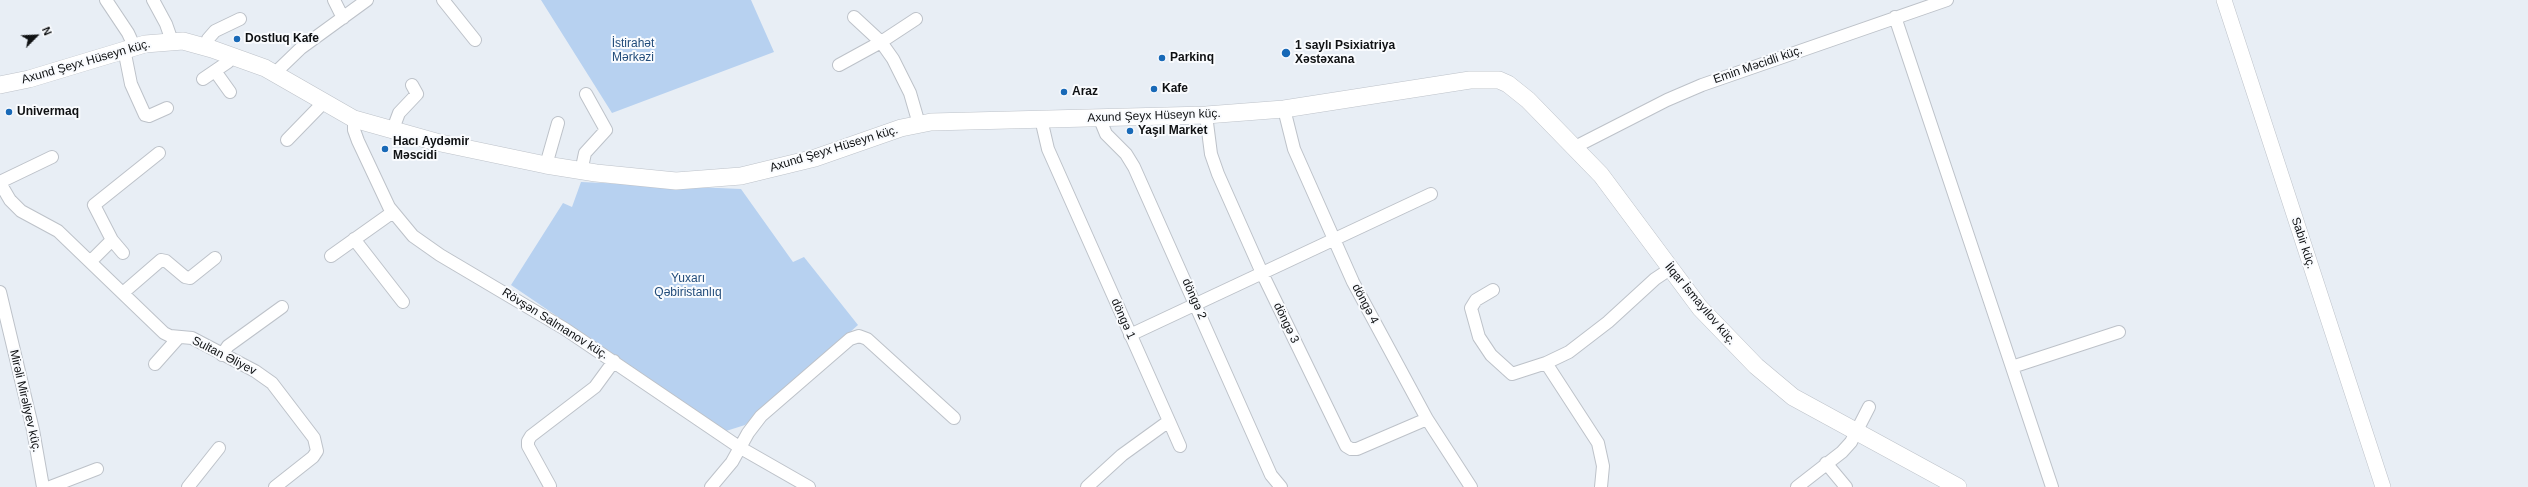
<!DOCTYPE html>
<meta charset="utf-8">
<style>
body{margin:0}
#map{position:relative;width:2528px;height:487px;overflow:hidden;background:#e8eef5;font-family:Helvetica,sans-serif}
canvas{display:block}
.north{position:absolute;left:16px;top:16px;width:40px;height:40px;-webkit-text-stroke:3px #f9fbfe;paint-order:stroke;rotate:66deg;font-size:11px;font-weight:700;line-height:16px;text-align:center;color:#0f1113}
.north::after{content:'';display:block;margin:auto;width:14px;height:18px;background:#0f1113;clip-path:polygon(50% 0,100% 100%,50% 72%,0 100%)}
</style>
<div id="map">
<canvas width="2528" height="487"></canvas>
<div class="north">N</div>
</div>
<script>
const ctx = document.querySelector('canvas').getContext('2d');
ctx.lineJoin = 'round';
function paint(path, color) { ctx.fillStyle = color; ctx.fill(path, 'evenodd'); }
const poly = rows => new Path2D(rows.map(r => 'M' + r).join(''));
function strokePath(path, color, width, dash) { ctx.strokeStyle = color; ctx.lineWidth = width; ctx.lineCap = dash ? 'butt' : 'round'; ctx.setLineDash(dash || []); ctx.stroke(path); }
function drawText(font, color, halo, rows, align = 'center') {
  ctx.font = font + ' Helvetica,sans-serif'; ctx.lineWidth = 4; ctx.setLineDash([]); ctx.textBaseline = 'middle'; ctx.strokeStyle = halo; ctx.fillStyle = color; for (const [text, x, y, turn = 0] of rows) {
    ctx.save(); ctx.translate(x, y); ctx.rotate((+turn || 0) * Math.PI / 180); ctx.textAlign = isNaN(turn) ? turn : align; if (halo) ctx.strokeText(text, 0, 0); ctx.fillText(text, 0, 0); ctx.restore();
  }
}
const green = poly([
 [541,0,751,0,774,52,612,113],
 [581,182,741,189,793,262,804,257,858,325,745,425,726,431,511,285,563,203,572,207]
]);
const minor = poly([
 [106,0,128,33,134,46],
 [153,0,166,24,172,41],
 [334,0,343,18],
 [443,0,475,40],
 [854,17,881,42,893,59,910,93,919,124],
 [1895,17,2052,487],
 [205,46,208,39,215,31,240,19],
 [124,49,131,84,145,115,149,116,167,108],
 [839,65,881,42,916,19],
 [215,71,230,92],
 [275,73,301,48,367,0],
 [203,79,228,62,231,55],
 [1284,109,1294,149,1353,282,1427,419,1471,487],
 [1206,115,1211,154,1218,174,1262,273,1346,446,1351,449,1357,449,1427,419],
 [1099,117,1106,134,1126,154,1134,167,1271,475,1281,487],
 [354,119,354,130,358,141,389,207,413,236,440,255,565,329,739,447,809,487],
 [1041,119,1048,149,1169,421,1122,455,1087,487],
 [393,129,399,113,417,94,412,85],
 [287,140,323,103],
 [1575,147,1667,100,1702,85,1947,0],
 [546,165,558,123],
 [581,172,585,153,606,130,586,94],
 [0,182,52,157],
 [0,183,10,200,21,211,58,231,164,333,170,336,192,338,255,371,272,383,314,438,317,451,313,457,275,487],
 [354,239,403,302],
 [112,240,123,253],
 [331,256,393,212],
 [91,261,112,240,94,205,159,153],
 [1493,290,1476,300,1471,308,1479,337,1491,355,1512,374,1546,363],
 [0,292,33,430,43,487],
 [124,292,161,260,166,261,185,277,190,278,215,258],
 [1130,335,1431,194],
 [222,355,228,346,282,307],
 [155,364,179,337],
 [2012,367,2119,332],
 [1169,421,1180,446],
 [1826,463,1846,487],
 [550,486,528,446,528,441,531,436,595,387,614,361],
 [50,487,97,469],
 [188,487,219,448],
 [711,487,732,462,748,433,761,416,850,339,859,336,867,339,954,418],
 [1601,487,1603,466,1598,443,1546,363,1569,352,1608,322,1655,279,1670,269],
 [1797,487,1842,452,1851,442,1869,407]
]);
const tertiary = poly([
 [2224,0,2383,487]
]);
const secondary = poly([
 [0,85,29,79,145,44,183,41,212,49,265,68,354,119,436,142,546,165,596,173,676,181,741,176,815,158,901,128,931,122,1206,115,1284,109,1470,80,1499,80,1508,84,1528,100,1601,175,1700,308,1756,366,1793,397,1958,487]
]);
const markers = [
 [237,39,4,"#1869b7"],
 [1286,53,5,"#1869b7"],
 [1162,58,4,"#1869b7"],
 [1154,89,4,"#1869b7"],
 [1064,92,4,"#1869b7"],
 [9,112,4,"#1869b7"],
 [1130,131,4,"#1869b7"],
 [385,149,4,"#1869b7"]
];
const poiNames = [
 ["Dostluq Kafe",245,39],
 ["1 saylı Psixiatriya",1295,46],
 ["Xəstəxana",1295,60],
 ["Parkinq",1170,58],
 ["Kafe",1162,89],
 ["Araz",1072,92],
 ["Univermaq",17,112],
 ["Yaşıl Market",1138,131],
 ["Hacı Aydəmir",393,142],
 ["Məscidi",393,156]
];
const parkNames = [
 ["İstirahət",633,44],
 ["Mərkəzi",633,58],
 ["Yuxarı",688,279],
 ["Qəbiristanlıq",688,293]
];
const streetNames = [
 ["Axund Şeyx Hüseyn küç.",86,62,-16],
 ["Emin Məcidli küç.",1758,65,-19],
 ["Axund Şeyx Hüseyn küç.",1154,116,-2],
 ["Axund Şeyx Hüseyn küç.",834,149,-17],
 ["Sabir küç.",2303,243,72],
 ["döngə 2",1194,299,66],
 ["döngə 4",1365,304,62],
 ["İlqar İsmayılov küç.",1700,304,50],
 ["döngə 1",1123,319,66],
 ["döngə 3",1286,323,64],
 ["Rövşən Salmanov küç.",555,324,32],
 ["Sultan Əliyev",224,356,27],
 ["Mirəli Mirəliyev küç.",25,401,77]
];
paint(green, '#b7d1f0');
strokePath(minor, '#bdc2c9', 14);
strokePath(tertiary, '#bdc2c9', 16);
strokePath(secondary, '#bdc2c9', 18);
strokePath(minor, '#fff', 12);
strokePath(tertiary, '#fff', 15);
strokePath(secondary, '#fff', 17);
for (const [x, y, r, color] of markers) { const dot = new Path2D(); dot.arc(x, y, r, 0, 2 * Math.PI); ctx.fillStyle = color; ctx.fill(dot); strokePath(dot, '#f9fbfe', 1.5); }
drawText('bold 12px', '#0f1113', '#f9fbfe', poiNames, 'left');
drawText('12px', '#234d7b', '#f9fbfe', parkNames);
drawText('12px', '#0f1113', '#f9fbfe', streetNames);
</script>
